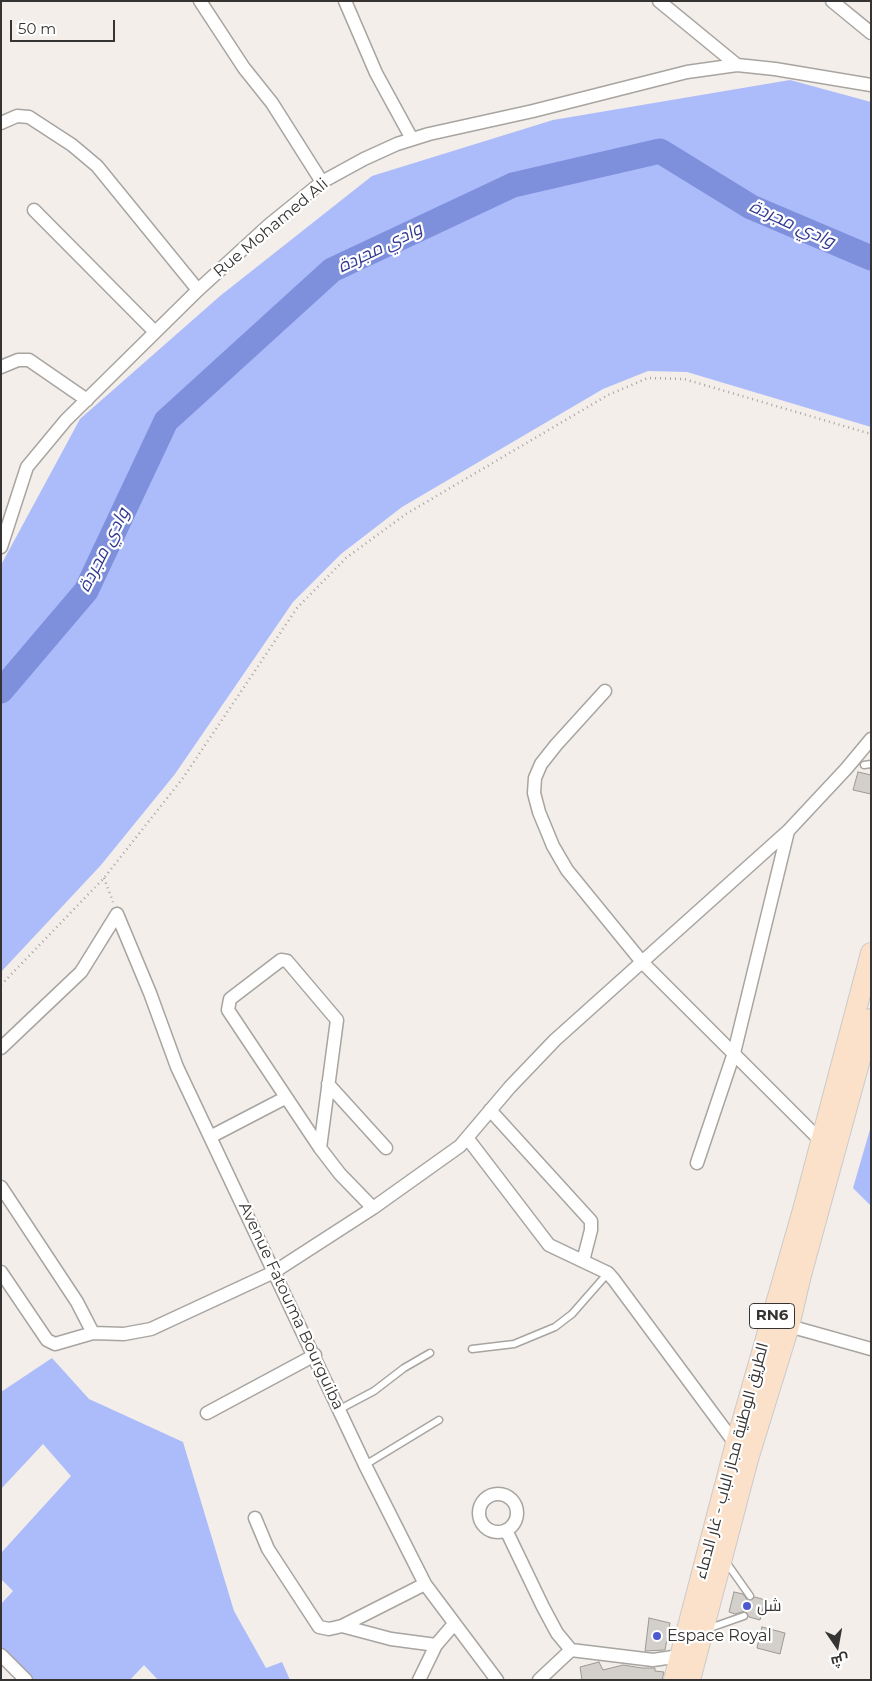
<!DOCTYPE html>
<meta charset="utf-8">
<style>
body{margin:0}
#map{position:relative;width:872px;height:1681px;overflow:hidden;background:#f3eeea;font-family:Montserrat,Cairo,sans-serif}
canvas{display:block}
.frame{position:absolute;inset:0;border:2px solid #363432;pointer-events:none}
.north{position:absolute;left:812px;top:1621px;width:50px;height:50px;-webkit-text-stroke:4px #fff;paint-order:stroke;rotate:168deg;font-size:14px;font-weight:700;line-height:20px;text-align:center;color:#363432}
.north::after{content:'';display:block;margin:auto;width:18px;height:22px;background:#363432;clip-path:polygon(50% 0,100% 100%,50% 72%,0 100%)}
.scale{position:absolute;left:10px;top:20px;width:105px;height:22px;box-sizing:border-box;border:2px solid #363432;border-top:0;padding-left:6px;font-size:15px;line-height:18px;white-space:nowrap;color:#363432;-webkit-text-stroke:4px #fff;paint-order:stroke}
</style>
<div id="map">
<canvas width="872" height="1681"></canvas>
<div class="frame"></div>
<div class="north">ش</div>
<div class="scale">50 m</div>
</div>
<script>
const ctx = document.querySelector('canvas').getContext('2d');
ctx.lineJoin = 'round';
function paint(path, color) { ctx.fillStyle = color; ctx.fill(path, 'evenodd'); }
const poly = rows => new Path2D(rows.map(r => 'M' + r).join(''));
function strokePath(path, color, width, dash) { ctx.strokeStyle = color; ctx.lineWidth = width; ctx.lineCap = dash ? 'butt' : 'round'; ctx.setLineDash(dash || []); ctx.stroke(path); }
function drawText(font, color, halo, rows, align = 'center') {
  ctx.font = font + ' Montserrat,Cairo,sans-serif'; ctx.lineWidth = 4.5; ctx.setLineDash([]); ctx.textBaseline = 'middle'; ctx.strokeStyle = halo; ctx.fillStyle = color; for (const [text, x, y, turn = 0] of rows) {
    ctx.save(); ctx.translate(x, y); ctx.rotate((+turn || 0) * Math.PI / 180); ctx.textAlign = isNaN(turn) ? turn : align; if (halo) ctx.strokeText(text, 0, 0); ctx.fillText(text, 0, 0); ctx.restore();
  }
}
const green = poly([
 [790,80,871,102,871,427,687,372,648,371,603,389,402,507,341,554,293,602,175,774,101,865,1,972,1,565,80,419,220,296,372,176,553,120],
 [871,1126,871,1206,853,1188],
 [52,1358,89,1399,183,1442,234,1611,266,1668,282,1662,290,1680,158,1680,144,1665,130,1680,32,1680,1,1648,1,1604,13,1591,1,1579,1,1553,71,1476,43,1444,1,1489,1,1392]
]);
const river = poly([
 [1,691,86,591,166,421,332,270,513,185,660,151,751,207,871,258]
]);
const building = poly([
 [858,772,871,775,871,794,853,790,858,772],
 [734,1592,743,1594,748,1601,755,1597,765,1600,760,1620,749,1617,745,1611,735,1614,729,1612,734,1592],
 [649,1618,670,1623,665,1650,645,1651,649,1618],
 [762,1627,785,1633,780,1654,757,1648,762,1627],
 [599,1662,603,1670,623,1665,642,1668,655,1668,655,1671,664,1672,662,1680,582,1680,580,1667,599,1662]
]);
const path = poly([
 [104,878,113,902],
 [1,985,104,878,183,778,297,608,346,558,406,514,608,395,648,378,684,379,871,434]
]);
const lane = poly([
 [864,765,871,764],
 [472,1349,514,1344,555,1327,572,1314,608,1273],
 [340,1409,374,1391,404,1368,430,1353],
 [365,1465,439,1420],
 [726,1562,750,1596],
 [707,1629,744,1616]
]);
const street = poly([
 [200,1,244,68,272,103,322,182],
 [345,1,376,73,412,139],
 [659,1,737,65],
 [832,1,871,33],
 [1,123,17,116,29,117,72,145,97,166,198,290],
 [34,210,155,332],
 [1,367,18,360,29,360,87,400],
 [1,547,27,467,66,420,198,290,269,225,322,182,364,159,397,144,429,134,533,111,687,72,737,65,775,69,871,85],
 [605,691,556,745,541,764,535,778,534,793,539,812,553,846,567,870,642,962,824,1144],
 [117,914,150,993,177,1067,365,1465,425,1584,497,1680],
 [1,1048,81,972,117,914],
 [328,1084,386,1148],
 [490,1110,591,1221,591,1230,583,1261],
 [210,1137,285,1098],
 [468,1139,549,1245,608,1273,614,1280,737,1446],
 [320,1148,337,1020,287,961,281,960,230,999,228,1010,320,1148,340,1174,373,1208],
 [697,1163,734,1053,788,831],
 [1,1187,77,1302,93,1333],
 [1,1272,47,1340,55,1344,93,1333,124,1334,151,1329,274,1272,373,1208,460,1146,510,1087,555,1040,788,831,846,769,871,739],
 [789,1326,871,1349],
 [207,1413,315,1355],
 '479 1513a19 19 0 1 1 38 0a19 19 0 1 1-38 0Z',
 [255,1518,268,1549,319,1627,329,1629,342,1626,391,1639,436,1645],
 [506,1530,543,1607,557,1633,571,1650],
 [342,1626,425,1584],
 [1,1655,26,1680],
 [419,1680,436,1645,454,1624],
 [539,1680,571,1650,653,1660,680,1656]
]);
const primary = poly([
 [674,1680,736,1443,803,1210,871,953],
 [690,1680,748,1459,789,1326,801,1275,871,1019]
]);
const markers = [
 [747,1606,5,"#4d5acf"],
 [657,1636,5,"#4d5acf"]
];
const shields = [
 [772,1316,45]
];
const shieldNames = [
 ["RN6",772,1316]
];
const streetNames = [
 ["Rue Mohamed Ali",271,228,-40],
 ["Avenue Fatouma Bourguiba",291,1306,65],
 ["الطريق الوطنية مجاز الباب - غار الدماء",732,1461,-75]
];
const poiNames = [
 ["شل",757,1606],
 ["Espace Royal",667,1636]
];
const waterNames = [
 ["وادي مجردة",792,224,24],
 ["وادي مجردة",380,248,-26],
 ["وادي مجردة",104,550,-63]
];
paint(green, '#acbbfa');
strokePath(river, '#7e8fdc', 25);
paint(building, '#d3cfcb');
strokePath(building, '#9c9895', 1);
strokePath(lane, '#a8a4a0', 9);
strokePath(street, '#a8a4a0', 15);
strokePath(primary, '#cbcaca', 22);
strokePath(path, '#a7a3a0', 2.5, [1, 4]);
strokePath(lane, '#fff', 6);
strokePath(street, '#fff', 12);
strokePath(primary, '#fbe1ca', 20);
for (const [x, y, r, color] of markers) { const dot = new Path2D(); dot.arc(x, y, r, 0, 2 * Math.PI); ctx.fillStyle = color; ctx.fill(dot); strokePath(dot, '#fff', 2); }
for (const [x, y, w] of shields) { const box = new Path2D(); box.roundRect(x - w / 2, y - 12.5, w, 25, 4); ctx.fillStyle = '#fff'; ctx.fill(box); strokePath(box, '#363432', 1); }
drawText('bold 15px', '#363432', null, shieldNames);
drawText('16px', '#363432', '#fff', streetNames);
drawText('16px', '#363432', '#fff', poiNames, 'left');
drawText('italic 18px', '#323a93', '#fff', waterNames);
</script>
